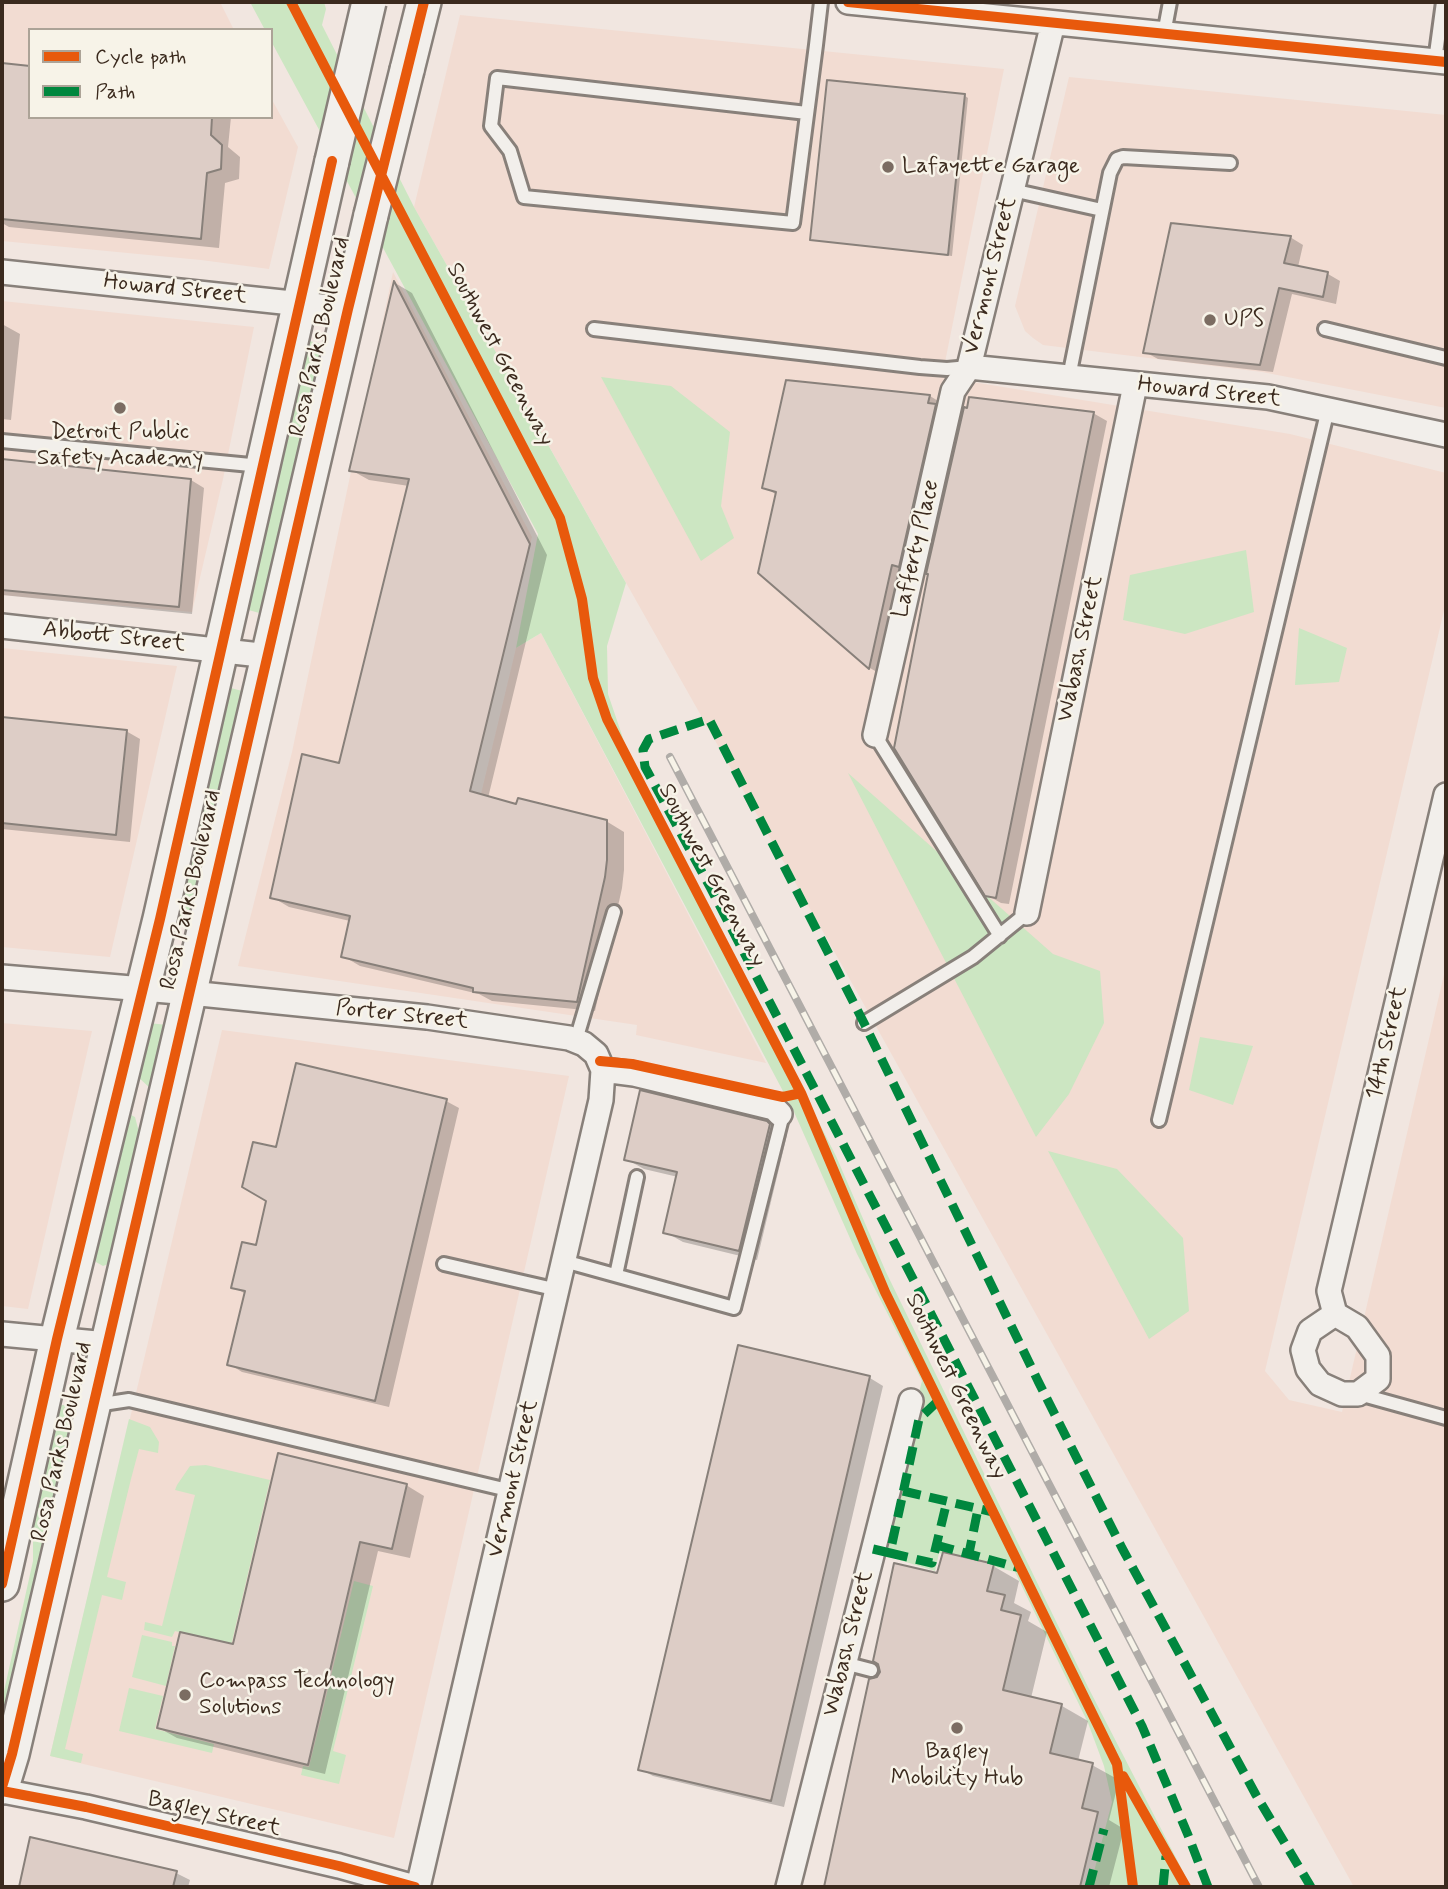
<!DOCTYPE html>
<style>
body{margin:0}
#map{position:relative;width:1448px;height:1889px;overflow:hidden;background:#f1e6e0;font-family:Mynerve,sans-serif}
canvas{display:block}
.frame{position:absolute;inset:0;border:4px solid #3b2a1e;pointer-events:none}
.legend{position:absolute;left:28px;top:28px;width:245px;height:91px;box-sizing:border-box;background:#f7f3e8;border:2px solid #aca397;margin:0;padding:9px 12px;list-style:none;font-size:21px;color:#3b2a1e}
.legend li{display:flex;align-items:center;gap:14px;height:35px}
.legend b{width:35px;border:2px solid #aca397}
</style>
<div id="map">
<canvas width="1448" height="1889"></canvas>
<div class="frame"></div>
<ul class="legend">
<li><b style="height:9px;background:#e8590c"></b>Cycle path</li>
<li><b style="height:9px;background:#00873e"></b>Path</li>
</ul>
</div>
<script>
const ctx = document.querySelector('canvas').getContext('2d');
ctx.lineJoin = 'round';
function paint(path, color) { ctx.fillStyle = color; ctx.fill(path, 'evenodd'); }
const poly = rows => new Path2D(rows.map(r => 'M' + r).join(''));
function strokePath(path, color, width, dash) { ctx.strokeStyle = color; ctx.lineWidth = width; ctx.lineCap = dash ? 'butt' : 'round'; ctx.setLineDash(dash || []); ctx.stroke(path); }
function drawText(font, color, halo, rows, align = 'center') {
  ctx.font = font + ' Mynerve,sans-serif'; ctx.lineWidth = 5; ctx.setLineDash([]); ctx.textBaseline = 'middle'; ctx.strokeStyle = halo; ctx.fillStyle = color; for (const [text, x, y, turn = 0] of rows) {
    ctx.save(); ctx.translate(x, y); ctx.rotate((+turn || 0) * Math.PI / 180); ctx.textAlign = isNaN(turn) ? turn : align; if (halo) ctx.strokeText(text, 0, 0); ctx.fillText(text, 0, 0); ctx.restore();
  }
}
const built = poly([
 [2,2,220,2,234,30,30,30,30,117,271,117,271,98,298,147,269,269,201,260,2,241],
 [460,15,1004,69,942,377,1290,434,1446,473,1446,602,1265,1371,1289,1400,1342,1412,1446,966,1446,1887,1354,1887,857,992,414,207],
 [1069,77,1446,115,1446,408,1262,372,1043,345,1033,338,1025,331,1015,306],
 [393,272,532,537,470,791,481,794,516,648,541,633,766,1063,636,1035,637,1025,238,966,292,752],
 [2,301,254,327,223,479,192,612,2,595],
 [2,648,177,666,110,957,2,947],
 [2,1023,92,1031,28,1309,2,1306],
 [222,1030,569,1076,394,1838,50,1756]
]);
const green = poly([
 [250,2,324,2,326,9,322,25,414,207,626,583,607,646,608,694,625,744,836,1156,886,1272,1088,1687,1191,1887,1090,1887,1112,1802,1104,1766,1088,1723,1015,1572,939,1553,935,1571,877,1553,922,1381,857,1254,794,1112,541,633,516,648,538,534,271,41,271,30,265,30],
 [309,341,327,345,263,614,245,609],
 [601,377,671,386,730,432,721,506,734,538,701,561],
 [1246,550,1254,612,1185,634,1123,620,1130,575],
 [1299,628,1347,648,1339,682,1295,685],
 [227,687,246,692,191,919,183,920,176,913],
 [848,773,1053,954,1100,971,1104,1023,1069,1094,1036,1137],
 [149,1023,167,1025,152,1090,137,1076],
 [1200,1037,1253,1046,1233,1105,1189,1090],
 [129,1114,135,1117,140,1136,113,1262,103,1266,96,1262,94,1255],
 [1048,1151,1117,1169,1183,1238,1189,1311,1149,1339],
 [62,1405,71,1405,76,1411,2,1736,2,1700,33,1561,33,1517,59,1408],
 [129,1419,150,1427,159,1442,158,1453,139,1449,131,1479,107,1577,126,1582,122,1600,102,1595,65,1749,83,1754,81,1763,50,1756],
 [206,1465,270,1480,231,1646,175,1631,172,1637,144,1630,145,1622,162,1626,195,1495,175,1490,177,1485,190,1466],
 [354,1581,373,1586,333,1751,346,1755,339,1784,301,1775,303,1766,309,1767],
 [142,1635,172,1642,172,1646,175,1646,166,1686,132,1677],
 [129,1688,163,1696,155,1729,214,1744,212,1753,119,1731]
]);
const shadow = poly([
 [4,65,30,117,231,117,228,147,240,157,239,179,225,183,219,248,9,227,2,223,2,90],
 [965,96,968,98,952,256,812,239],
 [1290,237,1303,245,1298,267,1328,274,1340,281,1336,304,1292,294,1273,372,1158,359,1145,352],
 [395,283,412,293,547,555,488,798,517,806,606,821,624,832,624,870,622,888,595,1011,492,1001,479,994,360,966,343,956,350,921,289,907,272,897,340,765,409,486,369,480,351,470],
 [2,324,20,334,11,420,2,419],
 [930,396,943,404,882,675,870,668,760,573,777,495,764,487],
 [1093,413,1107,421,1009,904,1001,903,987,895],
 [2,461,191,480,204,488,192,614,2,595],
 [2,719,126,731,140,739,130,842,2,829],
 [446,1101,459,1108,389,1407,242,1372,229,1364,246,1294,233,1287,257,1247],
 [766,1122,787,1135,757,1260,683,1242,665,1232,678,1177,644,1169,626,1159],
 [739,1347,870,1378,883,1386,784,1807,653,1776,640,1769],
 [406,1485,424,1496,410,1558,378,1551,325,1774,177,1738,159,1728,234,1646],
 [993,1566,1019,1581,1014,1603,1031,1612,1028,1621,1047,1632,1031,1698,1062,1706,1088,1721,1078,1761,1092,1765,1119,1780,1109,1820,1124,1829,1109,1887,826,1887,871,1680,878,1678,939,1575],
 [32,1839,176,1873,190,1880,188,1887,20,1887]
]);
const building = poly([
 [2,63,30,66,30,117,212,117,211,135,222,145,221,169,207,173,201,239,2,219,2,63],
 [827,80,965,94,948,255,810,240,827,80],
 [1171,223,1291,236,1284,263,1328,272,1323,297,1279,288,1260,365,1143,353,1171,223],
 [394,281,530,544,470,791,516,804,518,798,607,820,607,860,605,877,577,1002,473,992,473,988,341,957,350,916,270,898,302,754,339,763,409,479,349,471,394,281],
 [786,380,930,395,928,403,936,404,899,567,892,565,869,669,758,573,776,492,762,488,786,380],
 [969,397,1094,412,996,898,985,896,894,748,928,574,926,574,964,407,967,408,969,397],
 [2,459,191,479,179,607,2,590,2,459],
 [2,717,127,730,116,835,2,823,2,717],
 [296,1063,447,1099,375,1401,227,1365,245,1291,231,1288,242,1242,256,1245,266,1201,242,1187,253,1142,276,1147,296,1063],
 [640,1090,767,1121,770,1124,739,1251,663,1233,677,1172,624,1160,640,1090],
 [738,1345,870,1376,771,1801,638,1770,738,1345],
 [278,1453,407,1484,392,1549,360,1542,308,1765,157,1728,180,1632,233,1644,278,1453],
 [943,1552,994,1564,987,1591,1005,1595,1001,1610,1021,1615,1003,1690,1062,1704,1050,1753,1093,1763,1082,1808,1098,1812,1080,1887,824,1887,869,1679,877,1677,880,1672,878,1664,873,1661,894,1563,937,1573,943,1552],
 [30,1837,177,1871,173,1887,19,1887,30,1837]
]);
const lane = poly([
 [1164,34,1170,2],
 [1435,61,1443,2],
 [807,113,497,78,491,126,510,151,524,197,793,223,816,45,821,2],
 [1012,190,1102,210],
 [594,329,920,367,947,369,969,367],
 [1325,329,1446,358],
 [1069,377,1110,173,1117,159,1123,157,1230,163],
 [2,441,261,466],
 [875,735,1000,936],
 [864,1023,973,957,1027,913],
 [576,1040,614,912],
 [1159,1120,1328,409],
 [564,1261,734,1308,781,1122,780,1114],
 [444,1264,558,1290],
 [616,1275,637,1177],
 [1359,1394,1446,1418],
 [96,1405,129,1400,512,1491],
 [844,1663,871,1670]
]);
const street = poly([
 [848,2,1446,62],
 [2,272,348,309],
 [969,367,1268,397,1446,435],
 [2,626,269,656],
 [875,735,953,391,969,367,1053,23],
 [1027,913,1135,385],
 [2,977,190,993,427,1017,569,1038,584,1044,596,1054,603,1070,634,1074,774,1108,780,1114],
 [1335,1314,1310,1331,1303,1350,1308,1369,1320,1384,1342,1394,1358,1394,1378,1379,1378,1356,1357,1327,1335,1314,1329,1291,1446,795],
 [2,1334,107,1344],
 [2,1791,86,1807,339,1866,415,1887],
 [418,1887,601,1100,603,1070],
 [788,1887,911,1401]
]);
const secondary = poly([
 [407,70,424,2],
 [2,1584,57,1339,160,919,332,161],
 [2,1787,12,1754,371,215]
]);
const rail = poly([
 [670,757,1259,1887]
]);
const secondaryBridge = poly([
 [332,161,369,2],
 [371,215,407,70]
]);
const quiet = poly([
 [903,1491,993,1512],
 [936,1545,1020,1568],
 [873,1549,890,1553,919,1419,938,1401],
 [890,1553,932,1563,947,1501],
 [968,1558,978,1509],
 [1089,1887,1104,1829],
 [1163,1887,1166,1856],
 [1208,1887,1188,1835,1142,1726,926,1304,710,887,645,767,643,750,649,739,709,719,864,1023,1039,1383,1122,1548,1256,1795,1311,1887]
]);
const cycleway = poly([
 [291,2,560,518,582,599,593,678,607,719,801,1093,885,1292,1117,1764,1133,1887],
 [848,2,1446,62],
 [600,1061,632,1064,783,1097,801,1093],
 [2,1584,57,1339,160,919,332,161],
 [1123,1776,1186,1887],
 [2,1787,12,1754,155,1141,348,309,424,2],
 [2,1791,86,1807,339,1866,415,1887]
]);
const markers = [
 [888,167,7,"#7b6c62"],
 [1210,320,7,"#7b6c62"],
 [120,408,7,"#7b6c62"],
 [185,1695,7,"#7b6c62"],
 [957,1728,7,"#7b6c62"]
];
const poiNames = [
 ["Lafayette Garage",902,167],
 ["UPS",1224,320],
 ["Detroit Public",120,433,"center"],
 ["Safety Academy",120,459,"center"],
 ["Compass Technology",199,1682],
 ["Solutions",199,1708],
 ["Bagley",957,1753,"center"],
 ["Mobility Hub",957,1779,"center"]
];
const streetNames = [
 ["Vermont Street",991,276,-76],
 ["Howard Street",175,290,6],
 ["Rosa Parks Boulevard",321,337,-77],
 ["Southwest Greenway",499,355,62],
 ["Howard Street",1209,393,6],
 ["Lafferty Place",917,549,-77],
 ["Abbott Street",114,638,6],
 ["Wabash Street",1081,649,-78],
 ["Southwest Greenway",711,876,62],
 ["Rosa Parks Boulevard",192,890,-77],
 ["Porter Street",402,1016,6],
 ["14th Street",1388,1043,-77],
 ["Southwest Greenway",955,1387,64],
 ["Rosa Parks Boulevard",63,1442,-77],
 ["Vermont Street",514,1479,-77],
 ["Wabash Street",849,1644,-76],
 ["Bagley Street",214,1815,13]
];
paint(built, '#f2dcd2');
paint(green, '#cce6c2');
paint(shadow, '#0003');
paint(building, '#ddcdc6');
strokePath(building, '#88807a', 2);
strokePath(lane, '#88807a', 18);
strokePath(street, '#88807a', 28);
strokePath(secondary, '#88807a', 38);
strokePath(lane, '#f2efeb', 12);
strokePath(street, '#f2efeb', 23);
strokePath(secondary, '#f2efeb', 33);
strokePath(rail, '#b0aca8', 8);
strokePath(rail, '#f7f3e8', 5, [16]);
strokePath(secondaryBridge, '#88807a', 38, []);
strokePath(secondaryBridge, '#f2efeb', 33);
strokePath(quiet, '#00873e', 9, [18, 9]);
strokePath(cycleway, '#e8590c', 10);
for (const [x, y, r, color] of markers) { const dot = new Path2D(); dot.arc(x, y, r, 0, 2 * Math.PI); ctx.fillStyle = color; ctx.fill(dot); strokePath(dot, '#f7f3e8', 2.5); }
drawText('23px', '#3b2a1e', '#f7f3e8', poiNames, 'left');
drawText('23px', '#3b2a1e', '#f7f3e8', streetNames);
</script>
